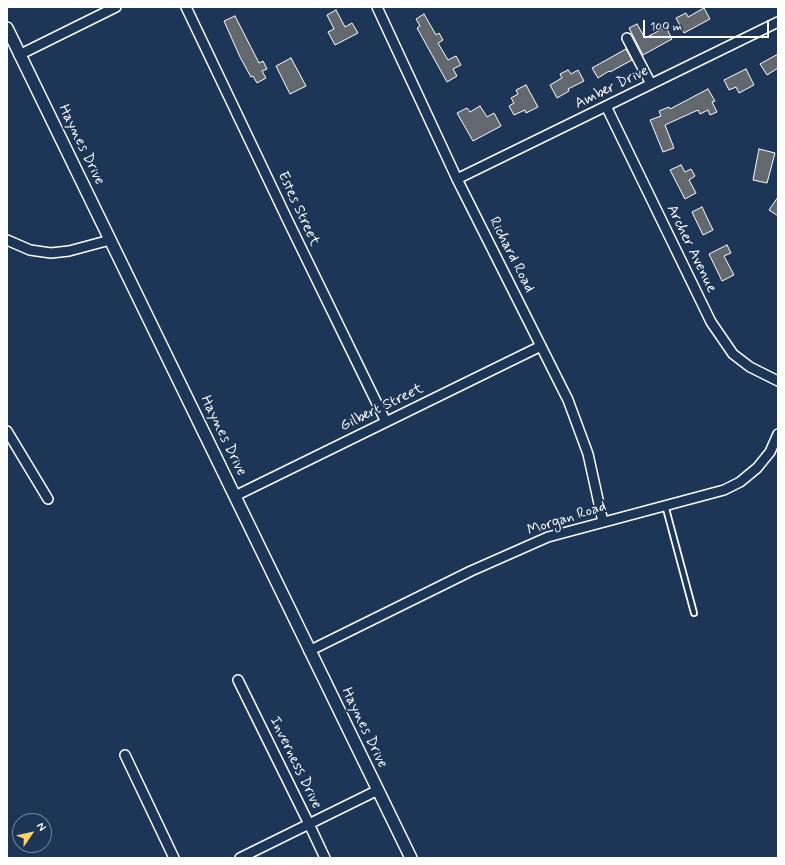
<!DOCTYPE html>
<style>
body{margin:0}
#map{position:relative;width:785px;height:865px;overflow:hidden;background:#1d3557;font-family:Mynerve,sans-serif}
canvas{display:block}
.frame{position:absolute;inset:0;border:8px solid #fff;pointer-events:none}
.north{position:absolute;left:12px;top:813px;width:40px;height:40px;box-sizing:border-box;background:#1d3557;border:1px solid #77869a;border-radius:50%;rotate:56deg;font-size:11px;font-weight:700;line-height:16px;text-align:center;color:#fff}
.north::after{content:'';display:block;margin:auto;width:14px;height:18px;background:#ffd166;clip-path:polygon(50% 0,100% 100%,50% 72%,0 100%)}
.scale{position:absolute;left:643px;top:20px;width:126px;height:18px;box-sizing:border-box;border:2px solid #fff;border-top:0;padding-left:5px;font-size:12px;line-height:14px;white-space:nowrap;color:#fff;-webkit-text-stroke:3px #1d3557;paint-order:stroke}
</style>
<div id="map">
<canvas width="785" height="865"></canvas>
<div class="frame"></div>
<div class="north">N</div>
<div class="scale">100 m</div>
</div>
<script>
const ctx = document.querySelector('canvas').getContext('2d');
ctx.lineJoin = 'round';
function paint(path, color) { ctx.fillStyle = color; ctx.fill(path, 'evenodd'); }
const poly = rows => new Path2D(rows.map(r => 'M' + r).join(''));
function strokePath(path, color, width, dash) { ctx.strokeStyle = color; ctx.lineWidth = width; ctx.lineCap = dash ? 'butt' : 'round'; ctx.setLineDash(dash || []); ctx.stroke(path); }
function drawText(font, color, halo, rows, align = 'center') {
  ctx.font = font + ' Mynerve,sans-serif'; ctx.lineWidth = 4; ctx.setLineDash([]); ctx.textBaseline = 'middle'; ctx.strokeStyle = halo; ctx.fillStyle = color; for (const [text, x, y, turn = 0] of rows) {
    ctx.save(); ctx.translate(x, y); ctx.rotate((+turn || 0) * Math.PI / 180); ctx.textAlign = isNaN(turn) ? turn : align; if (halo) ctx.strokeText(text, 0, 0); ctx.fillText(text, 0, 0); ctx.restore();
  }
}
const building = poly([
 [704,8,710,19,684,33,676,18,686,13,688,17,704,8],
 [336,10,345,27,352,23,358,33,335,45,328,32,334,29,327,15,336,10],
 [424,14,436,35,439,33,443,40,438,43,448,60,456,56,461,65,453,69,457,76,447,82,417,28,420,26,416,19,424,14],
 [235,16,259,63,263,61,267,69,262,71,266,78,257,83,253,76,251,77,240,57,224,21,235,16],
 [637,24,645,38,666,27,672,39,643,55,629,28,637,24],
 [626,49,632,60,610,72,609,71,598,78,592,68,626,49],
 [778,54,778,68,767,75,760,64,778,54],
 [291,58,306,86,290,94,276,66,291,58],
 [746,69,754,85,739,93,736,87,729,90,724,80,746,69],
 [568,70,571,74,578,70,584,81,568,89,569,91,557,98,550,85,562,78,560,74,568,70],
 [526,85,538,107,526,113,525,110,514,115,509,106,514,103,511,98,518,94,516,90,526,85],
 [708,89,715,101,712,102,717,112,710,115,708,110,700,114,698,110,665,125,674,148,663,152,650,120,661,116,659,111,669,107,670,109,708,89],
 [480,106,487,117,494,113,501,126,473,141,457,113,467,108,470,112,480,106],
 [759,149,775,153,767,183,753,180,759,149],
 [681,165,685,172,691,169,695,176,689,180,696,193,685,199,670,170,681,165],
 [778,197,778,216,769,210,778,197],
 [702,207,713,230,703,235,692,212,702,207],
 [727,245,731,253,724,256,734,275,722,281,709,254,727,245]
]);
const service = poly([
 [665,505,694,613]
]);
const minor = poly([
 [186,7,289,223,386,422],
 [377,7,457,179,568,400,588,454,603,522],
 [627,38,651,84],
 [19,55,116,7],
 [606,106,711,322,733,354,750,367,778,381],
 [457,179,778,22],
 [7,240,30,250,51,253,69,251,110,240],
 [7,431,48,499],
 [235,496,541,346],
 [309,651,471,571,548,537,724,490,740,482,757,468,770,452,778,434],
 [238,680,309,824,325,858],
 [125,755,174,858],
 [240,858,378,790]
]);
const tertiary = poly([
 [7,28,411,858]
]);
const streetNames = [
 ["Amber Drive",612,88,-26],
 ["Haynes Drive",81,145,64],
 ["Estes Street",298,209,65],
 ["Archer Avenue",691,249,64],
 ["Richard Road",511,255,63],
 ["Gilbert Street",382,408,-26],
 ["Haynes Drive",223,436,64],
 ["Morgan Road",567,519,-18],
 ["Haynes Drive",364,728,64],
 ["Inverness Drive",295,763,64]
];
paint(building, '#62686d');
strokePath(building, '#fff', 1);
strokePath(service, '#fff', 8);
strokePath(minor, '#fff', 12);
strokePath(tertiary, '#fff', 14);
strokePath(service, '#1d3557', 4.5);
strokePath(minor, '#1d3557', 9);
strokePath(tertiary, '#1d3557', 11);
drawText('15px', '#fff', '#1d3557', streetNames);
</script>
